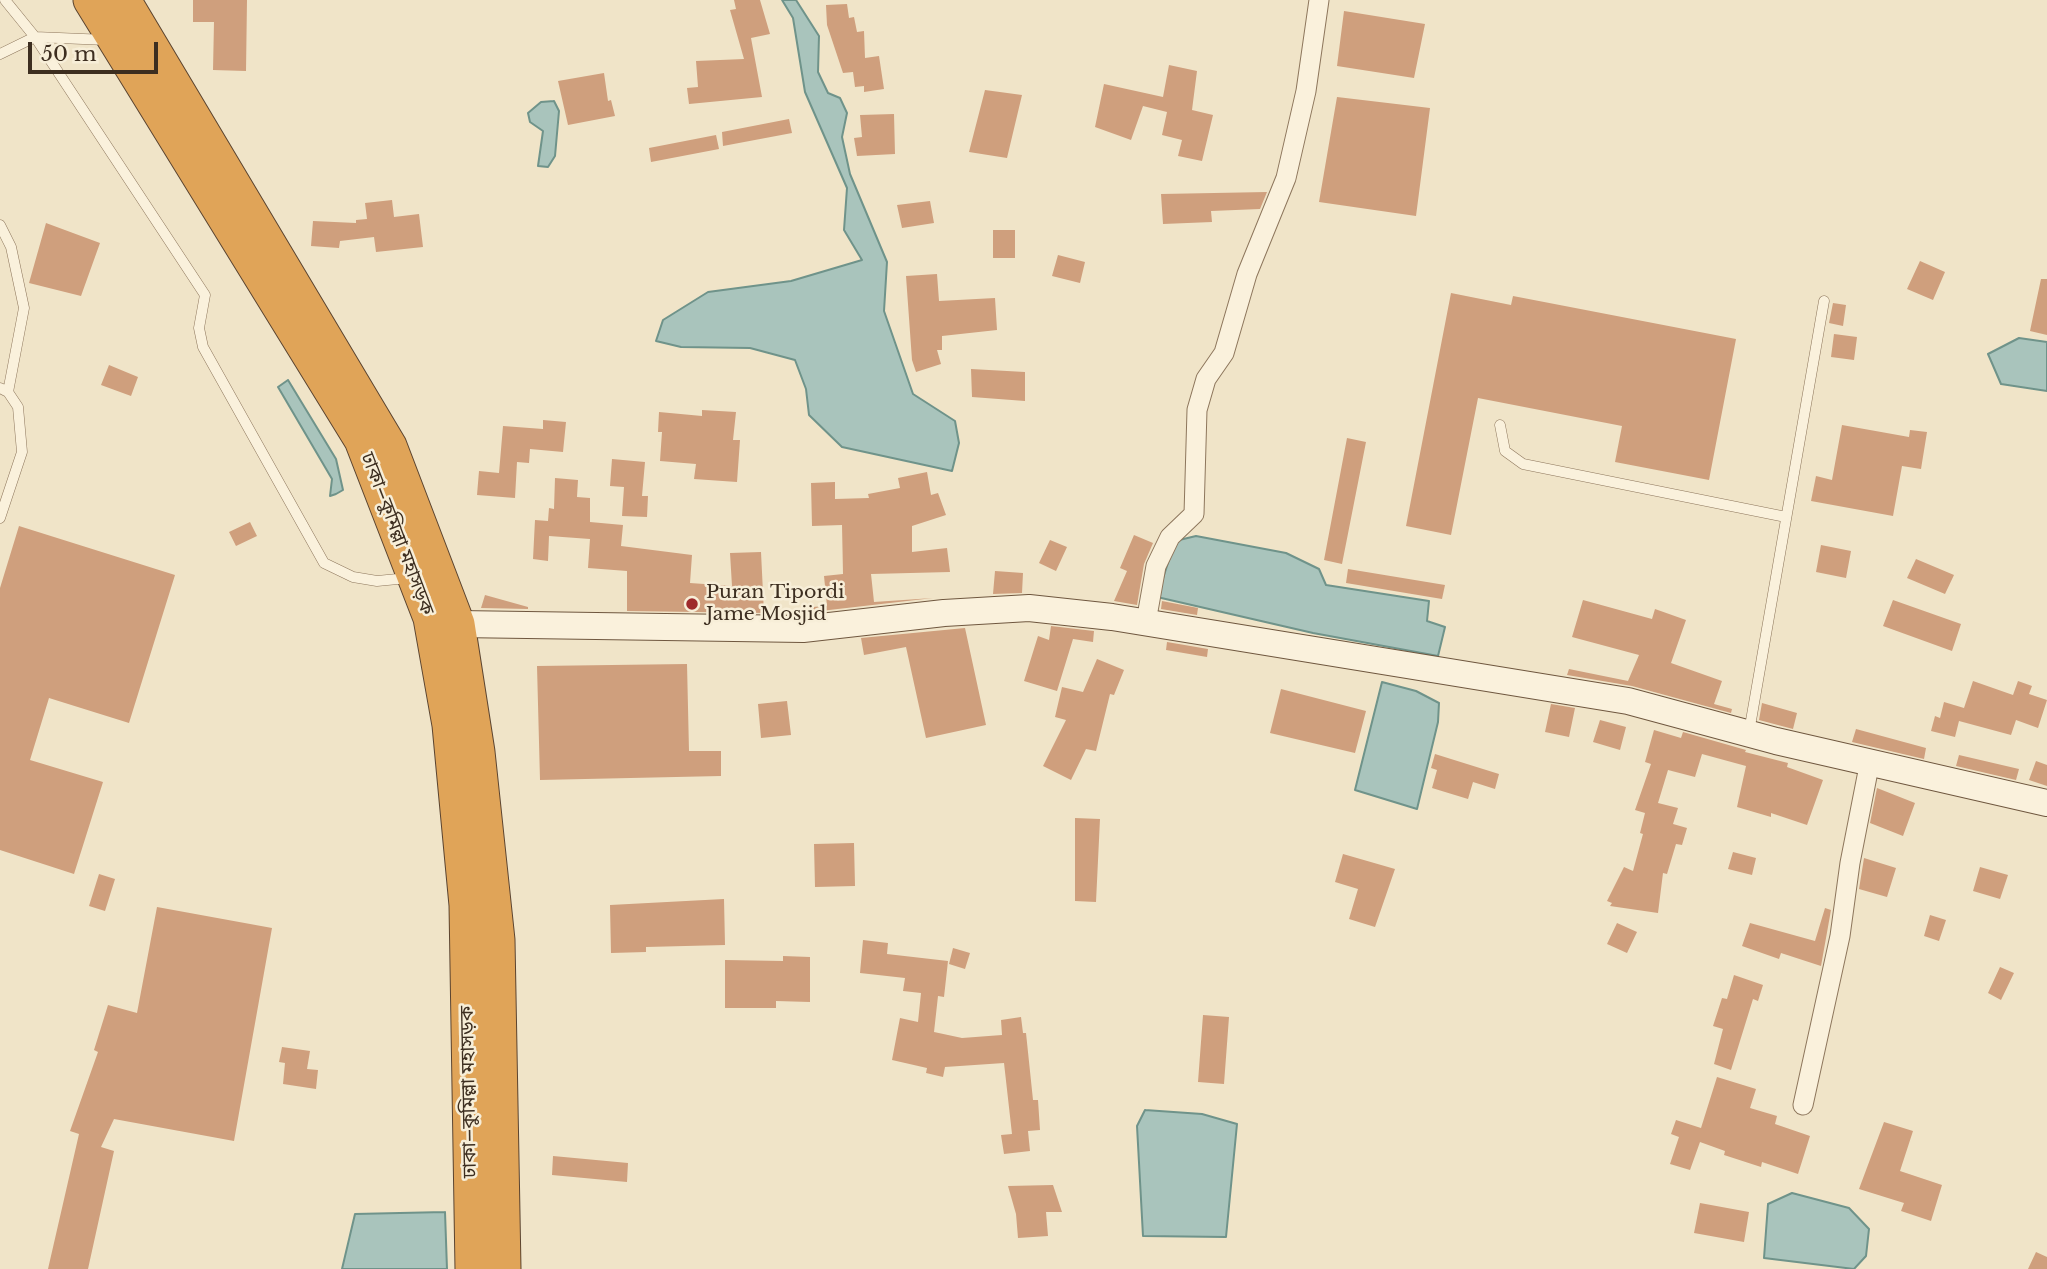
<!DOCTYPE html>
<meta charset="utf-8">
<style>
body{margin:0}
#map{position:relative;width:2047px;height:1269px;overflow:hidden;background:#f0e4c8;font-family:"Libre Baskerville",serif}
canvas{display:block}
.scale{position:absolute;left:28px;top:42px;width:130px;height:32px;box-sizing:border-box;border:4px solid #3d2e20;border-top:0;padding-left:9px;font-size:21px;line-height:24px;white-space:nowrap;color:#3d2e20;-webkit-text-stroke:5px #f7eed8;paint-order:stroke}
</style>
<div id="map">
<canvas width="2047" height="1269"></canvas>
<div class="scale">50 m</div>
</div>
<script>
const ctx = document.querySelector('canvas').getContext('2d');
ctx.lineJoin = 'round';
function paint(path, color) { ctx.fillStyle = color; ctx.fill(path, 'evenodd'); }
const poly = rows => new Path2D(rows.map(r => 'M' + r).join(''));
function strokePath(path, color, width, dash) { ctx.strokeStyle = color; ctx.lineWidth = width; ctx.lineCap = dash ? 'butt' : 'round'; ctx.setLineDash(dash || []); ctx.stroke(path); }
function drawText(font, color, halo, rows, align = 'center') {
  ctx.font = font + ' "Libre Baskerville","Noto Sans Bengali",serif'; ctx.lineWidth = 5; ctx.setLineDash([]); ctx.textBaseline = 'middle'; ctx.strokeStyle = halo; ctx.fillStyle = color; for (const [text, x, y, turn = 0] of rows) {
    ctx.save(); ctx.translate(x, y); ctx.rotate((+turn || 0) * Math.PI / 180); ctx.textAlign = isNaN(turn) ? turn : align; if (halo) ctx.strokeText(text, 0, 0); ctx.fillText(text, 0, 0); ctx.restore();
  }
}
const water = poly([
 [782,0,796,0,819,36,818,72,828,93,840,98,847,113,842,137,850,174,887,262,884,311,913,394,955,421,959,443,952,471,842,447,809,415,806,389,795,360,750,348,681,347,656,341,663,320,708,292,791,281,862,260,844,230,847,188,805,92,793,18,782,0],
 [554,101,559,111,555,156,548,167,538,166,543,131,530,122,528,113,541,102,554,101],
 [2019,338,2047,342,2047,391,2001,384,1988,354,2019,338],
 [288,380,336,459,343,490,336,494,330,496,332,479,278,387,288,380],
 [1196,536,1286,553,1319,569,1326,585,1429,601,1427,621,1445,627,1438,656,1313,633,1157,597,1175,541,1196,536],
 [1382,682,1416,691,1439,703,1438,722,1417,809,1355,790,1382,682],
 [1145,1110,1202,1114,1237,1124,1226,1237,1143,1236,1137,1126,1145,1110],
 [1792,1193,1849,1208,1869,1229,1866,1256,1854,1269,1764,1258,1768,1204,1792,1193],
 [445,1212,447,1269,342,1269,355,1214,445,1212]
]);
const building = poly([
 [193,0,247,0,246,71,213,70,214,22,193,22],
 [734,0,760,0,770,34,751,38,762,97,689,104,687,88,698,87,696,61,744,59,730,10,736,9],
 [847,4,849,18,854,17,857,32,864,31,865,58,879,56,884,89,864,92,864,86,855,87,853,72,843,73,827,25,826,5],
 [1344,11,1425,24,1414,78,1337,66],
 [1169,65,1197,71,1192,110,1213,115,1202,161,1178,156,1182,140,1162,135,1167,112,1143,106,1131,140,1095,127,1104,84,1163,97],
 [604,73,608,101,611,100,615,116,568,125,558,81],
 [985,90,1022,95,1007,158,969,152],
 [1337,97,1430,108,1416,216,1319,202],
 [894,114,895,154,857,156,854,138,862,137,860,115],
 [789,119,792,133,723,146,722,132],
 [716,135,719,149,651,162,649,148],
 [1267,192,1260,209,1211,211,1212,222,1163,224,1161,194],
 [392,200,394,217,419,214,423,247,376,252,374,237,340,241,339,248,311,246,313,221,356,223,356,220,367,219,365,203],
 [930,201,934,223,902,228,897,205],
 [46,223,100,243,81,296,29,283],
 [993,230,1015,230,1015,258,993,258],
 [1058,255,1085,262,1080,283,1052,276],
 [1920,261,1945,272,1933,300,1907,289],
 [937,274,939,301,995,298,997,330,942,336,942,350,937,350,941,364,916,372,912,360,906,276],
 [2041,279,2047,279,2047,335,2030,331],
 [1451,293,1511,305,1513,296,1736,339,1709,480,1615,462,1622,426,1478,398,1451,535,1406,526],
 [1833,303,1846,305,1843,326,1829,323],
 [1834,334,1857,337,1854,360,1831,357],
 [109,365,138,377,131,396,101,385],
 [971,369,1025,372,1025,401,972,397],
 [702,410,736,412,733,440,740,440,737,482,694,479,696,464,660,461,662,432,658,432,659,412,702,416],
 [543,420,566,422,563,452,530,449,529,463,517,462,515,498,477,495,479,471,499,473,503,426,543,429],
 [1842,425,1909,437,1910,430,1927,432,1921,469,1902,466,1893,516,1811,501,1816,476,1832,480],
 [1347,438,1366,442,1342,564,1324,560],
 [612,459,645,462,642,496,648,496,647,517,622,516,624,487,610,486],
 [927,472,931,495,938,493,946,515,912,526,912,552,947,548,950,572,871,574,874,602,933,598,812,612,812,607,827,606,824,576,843,574,842,525,812,526,811,483,835,482,835,499,869,498,868,494,900,488,898,478],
 [555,478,578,480,577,497,590,498,590,522,623,525,621,546,692,555,690,583,732,586,730,553,761,552,764,613,627,611,627,571,588,568,590,539,549,536,548,561,533,559,535,520,548,521,549,508,554,509],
 [250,522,257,536,236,546,229,532],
 [19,526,175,575,129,723,49,698,30,760,103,782,74,874,0,850,0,588],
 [1134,535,1153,543,1144,564,1137,605,1114,601,1127,571,1120,568],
 [1050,540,1067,547,1056,571,1039,563],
 [1821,545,1851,551,1846,578,1816,572],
 [1916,559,1954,575,1945,594,1907,578],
 [1348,569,1445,585,1442,599,1346,583],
 [995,571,1023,573,1022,593,993,594],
 [485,595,528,607,528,609,481,608],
 [1583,600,1652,619,1655,609,1686,620,1671,663,1722,681,1714,704,1732,709,1731,713,1632,686,1567,675,1569,669,1628,681,1639,655,1572,637],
 [1893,600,1961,624,1952,651,1883,626],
 [1162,601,1198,608,1197,615,1161,609],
 [1051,626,1094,631,1093,642,1073,639,1057,691,1024,681,1038,636,1049,640],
 [965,628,986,725,926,738,906,647,864,655,861,638],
 [1167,642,1208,649,1207,657,1166,650],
 [1097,659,1124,670,1114,695,1110,694,1096,751,1086,749,1071,780,1043,766,1066,720,1055,717,1062,687,1083,692],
 [687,664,689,751,721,751,721,776,540,780,537,666],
 [1973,681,2013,695,2018,681,2032,686,2029,694,2047,700,2038,728,2016,720,2011,735,1959,721,1955,737,1931,731,1935,716,1940,718,1944,702,1964,708],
 [1281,689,1366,711,1355,753,1270,733],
 [787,701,791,735,761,738,758,704],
 [1762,703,1797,713,1793,729,1759,720],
 [1551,704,1575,708,1569,737,1545,732],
 [1600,720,1626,727,1620,750,1593,742],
 [1856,729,1926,748,1924,759,1852,742],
 [1654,730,1681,738,1683,732,1746,750,1745,752,1788,763,1787,767,1823,780,1807,825,1771,813,1771,817,1737,807,1746,766,1702,754,1695,777,1668,770,1658,803,1678,808,1673,824,1687,828,1682,845,1676,844,1667,874,1663,873,1658,913,1610,906,1612,903,1607,901,1624,867,1633,871,1643,834,1640,833,1645,813,1635,810,1651,764,1645,762],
 [1435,754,1499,774,1495,789,1473,782,1468,799,1432,788,1437,770,1431,768],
 [1959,755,2019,769,2016,780,1956,766],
 [2036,761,2047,765,2047,786,2029,780],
 [1877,788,1915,803,1903,836,1870,823],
 [1075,818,1100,819,1096,902,1075,901],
 [854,843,855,886,815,887,814,844],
 [1733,852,1756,858,1752,875,1728,869],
 [1343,854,1395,869,1375,927,1349,919,1358,889,1335,882],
 [1864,858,1896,868,1887,897,1859,889],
 [1980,867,2008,875,2000,899,1973,891],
 [99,874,115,879,105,911,89,906],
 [724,899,725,945,646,947,646,952,611,953,610,905],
 [157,907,272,928,234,1141,114,1119,101,1147,114,1151,88,1269,48,1269,79,1134,70,1131,98,1052,94,1050,108,1005,137,1013],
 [1825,908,1831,910,1821,966,1781,953,1779,959,1742,946,1750,923,1815,941],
 [1930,915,1946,920,1939,941,1924,936],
 [1617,923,1637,932,1627,953,1607,944],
 [863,940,888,943,887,954,948,961,944,997,938,996,934,1032,962,1038,1002,1035,1001,1020,1021,1017,1023,1033,1026,1033,1033,1100,1038,1100,1040,1130,1028,1131,1030,1151,1004,1154,1001,1135,1012,1134,1004,1063,945,1067,943,1077,926,1073,927,1068,892,1060,900,1018,918,1022,921,993,903,991,905,978,860,973],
 [953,948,970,953,965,969,949,964],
 [783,956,810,957,810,1002,776,1001,776,1008,725,1008,725,960,783,961],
 [2000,967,2014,973,2001,1000,1988,993],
 [1734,975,1763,985,1758,1001,1753,999,1731,1070,1714,1064,1723,1029,1713,1026,1722,998,1727,999],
 [1203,1015,1229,1017,1224,1084,1198,1082],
 [282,1047,310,1051,307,1069,318,1070,316,1089,283,1084,285,1063,279,1062],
 [1717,1077,1756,1089,1750,1108,1777,1116,1775,1124,1810,1136,1798,1174,1762,1162,1761,1167,1724,1155,1725,1151,1700,1142,1690,1170,1670,1164,1679,1137,1671,1134,1676,1120,1701,1128],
 [1884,1122,1913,1131,1900,1171,1942,1185,1931,1221,1901,1211,1904,1203,1859,1189],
 [553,1156,628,1163,627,1182,552,1175],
 [1053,1185,1062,1212,1046,1212,1048,1236,1018,1238,1016,1214,1008,1186],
 [1700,1203,1749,1212,1744,1242,1694,1233],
 [2036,1252,2047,1257,2047,1269,2028,1269]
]);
const lane = poly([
 [5,0,35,37,205,295,199,328,203,347,324,563,353,577,377,581,408,578],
 [0,54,35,37,107,40],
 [0,225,11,247,24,308,8,392],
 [0,388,8,392,18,407,22,452,0,518],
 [1500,425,1505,451,1523,464,1786,517],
 [1749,732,1824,301]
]);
const street = poly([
 [1146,622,1156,566,1170,537,1194,514,1197,410,1206,379,1224,353,1247,274,1286,178,1306,91,1319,0],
 [1803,1105,1840,936,1850,863,1870,761]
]);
const secondary = poly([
 [458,624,803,629,944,613,1029,608,1112,617,1628,701,1776,741,2047,803]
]);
const highway = poly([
 [90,0,361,440,430,618,449,725,466,905,472,1269],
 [124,0,390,446,458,624,478,752,498,940,504,1269]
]);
const markers = [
 [692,604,7,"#9e2a2b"]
];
const streetNames = [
 ["ঢাকা–কুমিল্লা মহাসড়ক",397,534,69],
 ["ঢাকা–কুমিল্লা মহাসড়ক",469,1092,-91]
];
const poiNames = [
 ["Puran Tipordi",706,593],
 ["Jame Mosjid",706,615]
];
paint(water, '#a9c4bc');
strokePath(water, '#6f938a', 2);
paint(building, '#cf9f7d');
strokePath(lane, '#8d765c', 11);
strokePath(street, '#8d765c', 21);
strokePath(secondary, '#6f573f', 28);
strokePath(highway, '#5b4430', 35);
strokePath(lane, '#faf1dc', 10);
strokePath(street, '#faf1dc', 19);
strokePath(secondary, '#faf1dc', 26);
strokePath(highway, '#e0a458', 33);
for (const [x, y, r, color] of markers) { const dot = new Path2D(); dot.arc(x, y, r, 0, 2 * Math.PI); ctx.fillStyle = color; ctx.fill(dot); strokePath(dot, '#f7eed8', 2.5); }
drawText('19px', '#3d2e20', '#f7eed8', streetNames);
drawText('19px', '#3d2e20', '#f7eed8', poiNames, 'left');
</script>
